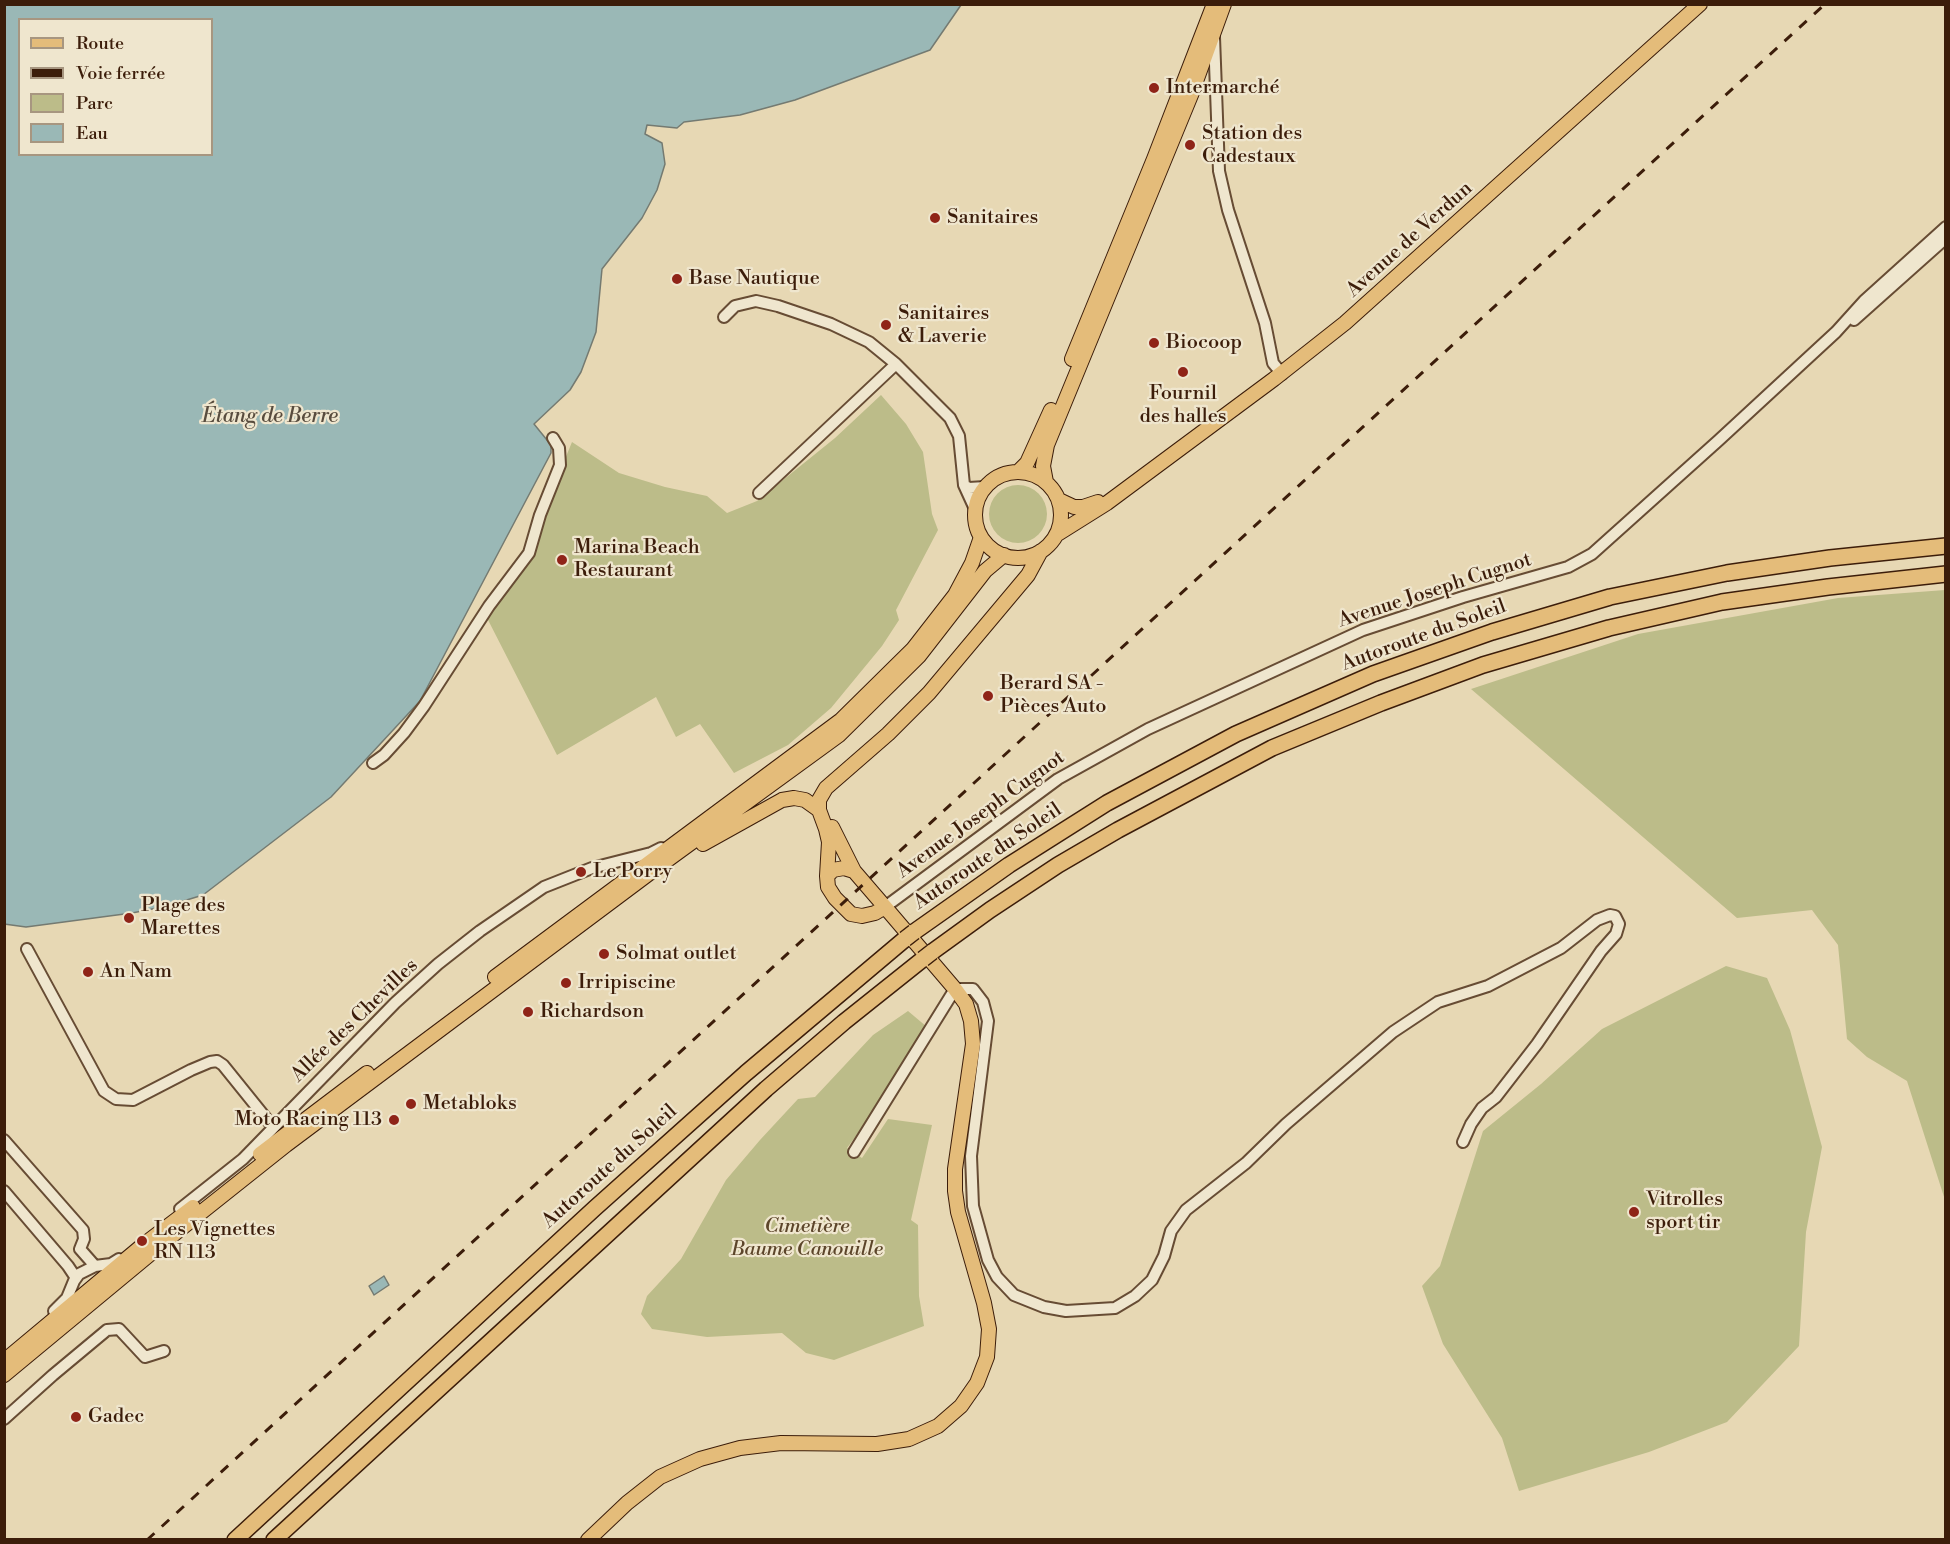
<!DOCTYPE html>
<meta charset="utf-8">
<style>
body{margin:0}
#map{position:relative;width:1950px;height:1544px;overflow:hidden;background:#e7d8b4;font-family:"Libre Bodoni",serif}
canvas{display:block}
.frame{position:absolute;inset:0;border:6px solid #3c1d0a;pointer-events:none}
.legend{position:absolute;left:18px;top:18px;width:195px;height:138px;box-sizing:border-box;background:#efe6ce;border:2px solid #a79680;margin:0;padding:8px 10px;list-style:none;font-size:18px;color:#3c1d0a}
.legend li{display:flex;align-items:center;gap:12px;height:30px}
.legend b{width:30px;border:2px solid #a79680}
</style>
<div id="map">
<canvas width="1950" height="1544"></canvas>
<div class="frame"></div>
<ul class="legend">
<li><b style="height:8px;background:#e4bc7a"></b>Route</li>
<li><b style="height:8px;background:#3c1d0a"></b>Voie ferrée</li>
<li><b style="height:16px;background:#bcbc89"></b>Parc</li>
<li><b style="height:16px;background:#9ab8b6"></b>Eau</li>
</ul>
</div>
<script>
const ctx = document.querySelector('canvas').getContext('2d');
ctx.lineJoin = 'round';
function paint(path, color) { ctx.fillStyle = color; ctx.fill(path, 'evenodd'); }
const poly = rows => new Path2D(rows.map(r => 'M' + r).join(''));
function strokePath(path, color, width, dash) { ctx.strokeStyle = color; ctx.lineWidth = width; ctx.lineCap = dash ? 'butt' : 'round'; ctx.setLineDash(dash || []); ctx.stroke(path); }
function drawText(font, color, halo, rows, align = 'center') {
  ctx.font = font + ' "Libre Bodoni",serif'; ctx.lineWidth = 4.5; ctx.setLineDash([]); ctx.textBaseline = 'middle'; ctx.strokeStyle = halo; ctx.fillStyle = color; for (const [text, x, y, turn = 0] of rows) {
    ctx.save(); ctx.translate(x, y); ctx.rotate((+turn || 0) * Math.PI / 180); ctx.textAlign = isNaN(turn) ? turn : align; if (halo) ctx.strokeText(text, 0, 0); ctx.fillText(text, 0, 0); ctx.restore();
  }
}
const green = poly([
 [881,395,906,424,923,452,932,514,938,530,896,610,899,620,882,646,831,708,788,745,734,773,700,724,676,737,656,697,557,755,486,616,523,571,531,554,545,508,572,442,619,473,665,487,707,496,727,513,757,501,835,438],
 '989 514a29 29 0 1 1 58 0a29 29 0 1 1-58 0Z',
 [1945,590,1946,590,1945,1200,1907,1081,1867,1057,1847,1039,1838,945,1812,910,1737,918,1471,689,1638,634,1838,598],
 [1726,966,1767,978,1790,1030,1822,1147,1806,1232,1799,1346,1727,1422,1649,1452,1519,1491,1502,1438,1443,1344,1422,1286,1440,1266,1483,1131,1541,1084,1602,1029],
 [908,1011,927,1027,865,1124,847,1148,862,1158,888,1119,932,1125,911,1220,918,1225,919,1296,924,1326,834,1360,806,1353,782,1333,707,1337,652,1329,641,1314,647,1296,681,1259,726,1180,760,1140,798,1099,815,1097,873,1035]
]);
const water = poly([
 [5,4,961,4,961,5,930,50,795,100,740,115,684,122,677,128,647,125,645,134,662,143,665,164,657,190,642,218,602,269,596,332,581,372,570,390,534,424,551,445,551,453,420,701,331,797,203,895,167,906,132,913,26,927,4,924,5,4],
 [20,20,212,20,212,154,20,154,20,20],
 [384,1276,389,1285,374,1295,369,1286,384,1276]
]);
const minor = poly([
 [1214,37,1219,171,1228,210,1265,323,1273,363,1282,374],
 [724,317,735,306,756,301,778,306,831,324,869,342,896,364,950,418,959,436,964,485,975,509],
 [1854,320,1946,238],
 [964,485,969,488,985,487],
 [759,493,896,364],
 [373,763,384,755,404,733,424,706,489,606,529,553,540,515,560,465,559,448,553,438],
 [885,907,1058,779,1148,729,1363,630,1463,597,1568,567,1592,554,1719,440,1836,332,1864,301,1946,227],
 [27,949,104,1091,116,1099,133,1100,191,1070,210,1062,217,1061,223,1065,273,1127],
 [4,1140,83,1230,84,1239,80,1249,95,1266],
 [854,1152,955,989,973,989,983,1002,988,1021,971,1156,973,1206,988,1260,997,1277,1014,1295,1044,1307,1066,1311,1115,1308,1135,1296,1152,1280,1164,1256,1171,1231,1186,1210,1246,1163,1286,1124,1393,1032,1438,1002,1488,986,1561,948,1597,920,1610,915,1615,916,1619,924,1616,934,1601,951,1537,1044,1496,1097,1482,1108,1471,1124,1463,1142],
 [4,1191,68,1266,76,1278],
 [180,1209,243,1159,395,1003,438,964,480,931,544,887,592,868,651,853,661,848],
 [54,1311,67,1298,74,1281,79,1274,95,1266,111,1264,119,1259],
 [4,1419,53,1375,107,1330,119,1329,145,1357,164,1351]
]);
const major = poly([
 [1072,359,1154,159,1214,4],
 [1019,471,1027,463,1051,410],
 '975 515a43 43 0 1 1 86 0a43 43 0 1 1-86 0Z',
 [1046,482,1043,466,1047,445,1191,95,1224,4],
 [1059,500,1074,507,1083,507,1098,502],
 [1056,535,1107,503,1274,379,1345,323,1700,4],
 [819,810,819,800,826,788,888,734,929,693,1028,575,1041,551],
 [832,827,854,871,885,907,875,913,862,916,851,914,835,898,828,887,827,876,833,870,844,868,854,871],
 [703,844,782,800,794,798,805,800,819,810,826,829,829,842,827,876],
 [495,977,841,720,913,649,955,595,972,563,981,537],
 [260,1154,367,1073],
 [4,1361,143,1245,193,1207],
 [4,1375,179,1230,286,1145,651,872,839,735,919,656,985,571,1004,555],
 [588,1540,627,1503,660,1477,700,1459,740,1448,781,1443,877,1444,909,1439,938,1426,961,1406,977,1383,987,1357,989,1329,984,1303,958,1212,955,1191,955,1169,973,1044,971,1021,966,1004,955,989,885,907]
]);
const highway = poly([
 [914,932,1009,865,1107,803,1236,734,1373,674,1492,632,1610,597,1727,573,1830,558,1946,546],
 [932,952,990,910,1058,865,1118,830,1272,748,1381,703,1483,665,1609,628,1722,602,1828,587,1946,574],
 [235,1540,595,1208,746,1073,905,939],
 [274,1540,766,1089,844,1022,923,959]
]);
const rail = poly([
 [147,1540,1825,4]
]);
const highwayBridge = poly([
 [905,939,914,932],
 [923,959,932,952]
]);
const markers = [
 [1154,88,6,"#8f2418"],
 [1190,145,6,"#8f2418"],
 [935,218,6,"#8f2418"],
 [677,279,6,"#8f2418"],
 [886,325,6,"#8f2418"],
 [1154,343,6,"#8f2418"],
 [1183,372,6,"#8f2418"],
 [562,560,6,"#8f2418"],
 [988,696,6,"#8f2418"],
 [581,872,6,"#8f2418"],
 [129,918,6,"#8f2418"],
 [604,954,6,"#8f2418"],
 [88,972,6,"#8f2418"],
 [566,983,6,"#8f2418"],
 [528,1012,6,"#8f2418"],
 [411,1104,6,"#8f2418"],
 [394,1120,6,"#8f2418"],
 [1634,1212,6,"#8f2418"],
 [142,1241,6,"#8f2418"],
 [76,1417,6,"#8f2418"]
];
const poiNames = [
 ["Intermarché",1166,88],
 ["Station des",1202,134],
 ["Cadestaux",1202,157],
 ["Sanitaires",947,218],
 ["Base Nautique",689,279],
 ["Sanitaires",898,314],
 ["& Laverie",898,337],
 ["Biocoop",1166,343],
 ["Fournil",1183,394,"center"],
 ["des halles",1183,417,"center"],
 ["Marina Beach",574,548],
 ["Restaurant",574,571],
 ["Berard SA -",1000,684],
 ["Pièces Auto",1000,707],
 ["Le Porry",593,872],
 ["Plage des",141,906],
 ["Marettes",141,929],
 ["Solmat outlet",616,954],
 ["An Nam",100,972],
 ["Irripiscine",578,983],
 ["Richardson",540,1012],
 ["Metabloks",423,1104],
 ["Moto Racing 113",382,1120,"right"],
 ["Vitrolles",1646,1200],
 ["sport tir",1646,1223],
 ["Les Vignettes",154,1230],
 ["RN 113",154,1253],
 ["Gadec",88,1417]
];
const streetNames = [
 ["Avenue de Verdun",1410,240,-42],
 ["Avenue Joseph Cugnot",1435,591,-18],
 ["Autoroute du Soleil",1424,636,-20],
 ["Avenue Joseph Cugnot",981,815,-36],
 ["Autoroute du Soleil",988,857,-34],
 ["Allée des Chevilles",355,1021,-44],
 ["Autoroute du Soleil",610,1167,-42]
];
const parkNames = [
 ["Cimetière",807,1227],
 ["Baume Canouille",807,1250]
];
const waterNames = [
 ["Étang de Berre",270,417]
];
paint(green, '#bcbc89');
paint(water, '#9ab8b6');
strokePath(water, '#747a71', 1.5);
strokePath(minor, '#674c34', 14);
strokePath(major, '#3c1d0a', 16);
strokePath(highway, '#3c1d0a', 18);
strokePath(minor, '#efe6ce', 10);
strokePath(major, '#e4bc7a', 14);
strokePath(highway, '#e4bc7a', 15);
strokePath(rail, '#3c1d0a', 3, [10, 10]);
strokePath(highwayBridge, '#3c1d0a', 18, []);
strokePath(highwayBridge, '#e4bc7a', 15);
for (const [x, y, r, color] of markers) { const dot = new Path2D(); dot.arc(x, y, r, 0, 2 * Math.PI); ctx.fillStyle = color; ctx.fill(dot); strokePath(dot, '#efe6ce', 2); }
drawText('20px', '#3c1d0a', '#efe6ce', poiNames, 'left');
drawText('20px', '#3c1d0a', '#efe6ce', streetNames);
drawText('italic 20px', '#5c452a', '#efe6ce', parkNames);
drawText('italic 21px', '#584c3e', '#efe6ce', waterNames);
</script>
